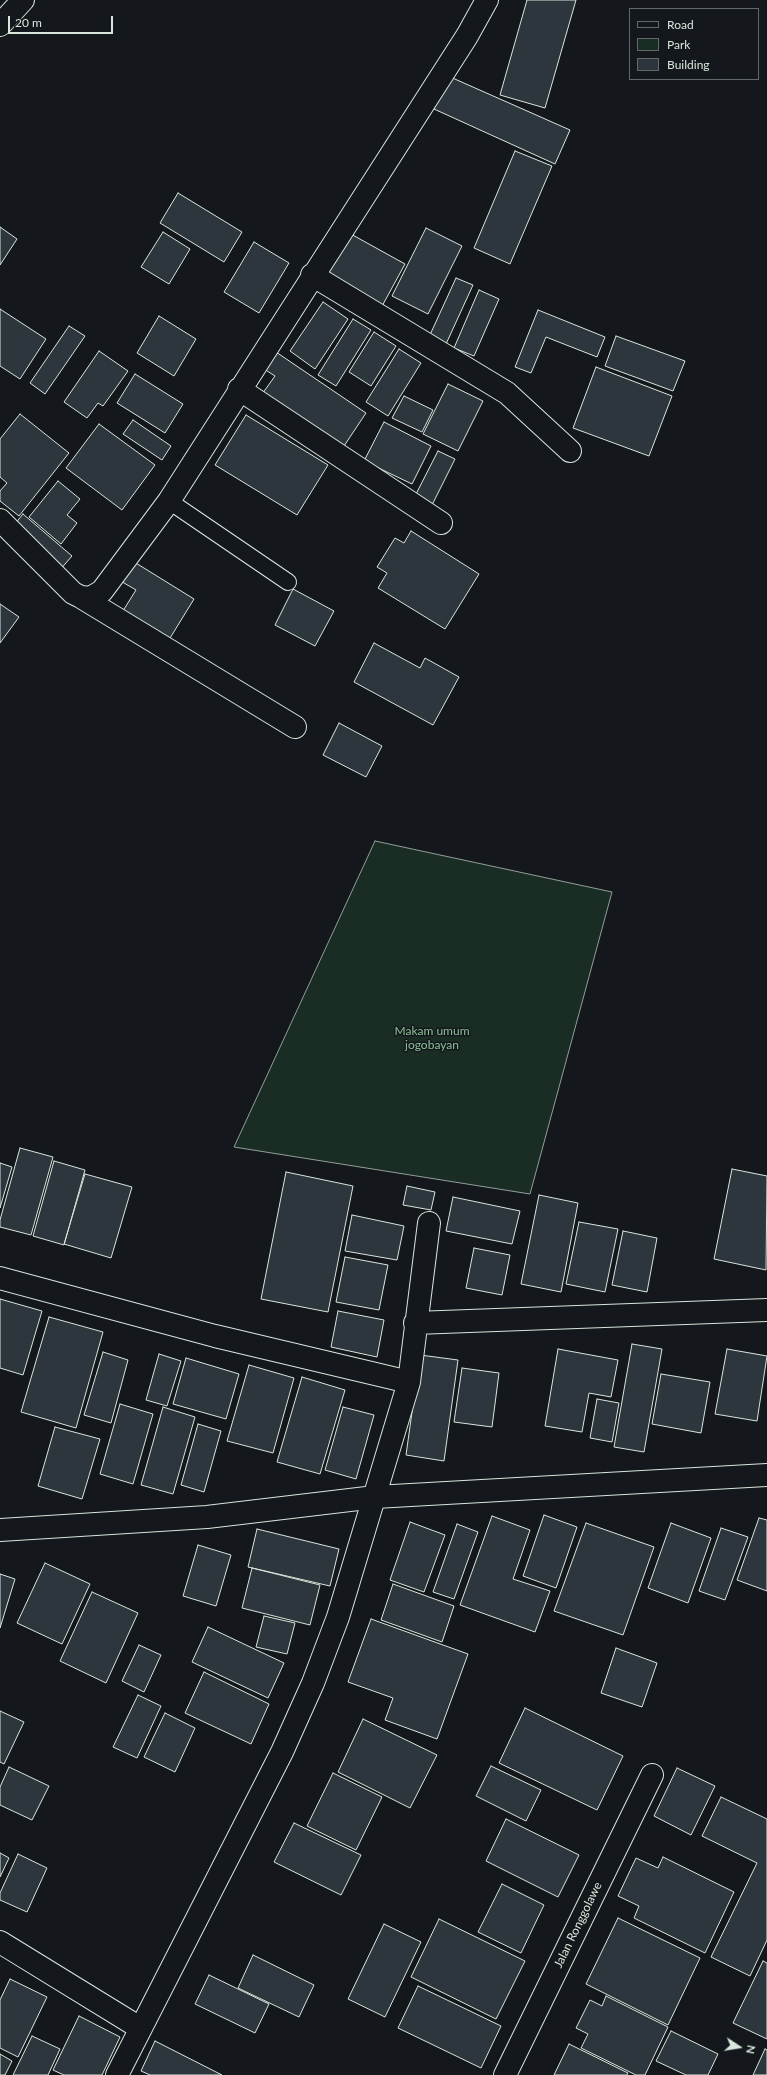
<!DOCTYPE html>
<style>
body{margin:0}
#map{position:relative;width:767px;height:2075px;overflow:hidden;background:#14181c;font-family:Lato,sans-serif}
canvas{display:block}
.legend{position:absolute;left:629px;top:8px;width:130px;height:72px;box-sizing:border-box;background:#14181c;border:1px solid #626a69;margin:0;padding:5px 7px;list-style:none;font-size:12px;color:#d8e6dc}
.legend li{display:flex;align-items:center;gap:8px;height:20px}
.legend b{width:20px;border:1px solid #626a69}
.north{position:absolute;left:719px;top:2027px;width:40px;height:40px;-webkit-text-stroke:3px #14181c;paint-order:stroke;rotate:102deg;font-size:11px;font-weight:700;line-height:16px;text-align:center;color:#d8e6dc}
.north::after{content:'';display:block;margin:auto;width:14px;height:18px;background:#d8e6dc;clip-path:polygon(50% 0,100% 100%,50% 72%,0 100%)}
.scale{position:absolute;left:8px;top:16px;width:105px;height:18px;box-sizing:border-box;border:2px solid #d8e6dc;border-top:0;padding-left:5px;font-size:12px;line-height:14px;white-space:nowrap;color:#d8e6dc;-webkit-text-stroke:3px #14181c;paint-order:stroke}
</style>
<div id="map">
<canvas width="767" height="2075"></canvas>
<ul class="legend">
<li><b style="height:5px;background:#14181c"></b>Road</li>
<li><b style="height:11px;background:#1a2d24"></b>Park</li>
<li><b style="height:11px;background:#2c363c"></b>Building</li>
</ul>
<div class="north">N</div>
<div class="scale">20 m</div>
</div>
<script>
const ctx = document.querySelector('canvas').getContext('2d');
ctx.lineJoin = 'round';
function paint(path, color) { ctx.fillStyle = color; ctx.fill(path, 'evenodd'); }
const poly = rows => new Path2D(rows.map(r => 'M' + r).join(''));
function strokePath(path, color, width, dash) { ctx.strokeStyle = color; ctx.lineWidth = width; ctx.lineCap = dash ? 'butt' : 'round'; ctx.setLineDash(dash || []); ctx.stroke(path); }
function drawText(font, color, halo, rows, align = 'center') {
  ctx.font = font + ' Lato,sans-serif'; ctx.lineWidth = 3; ctx.setLineDash([]); ctx.textBaseline = 'middle'; ctx.strokeStyle = halo; ctx.fillStyle = color; for (const [text, x, y, turn = 0] of rows) {
    ctx.save(); ctx.translate(x, y); ctx.rotate((+turn || 0) * Math.PI / 180); ctx.textAlign = isNaN(turn) ? turn : align; if (halo) ctx.strokeText(text, 0, 0); ctx.fillText(text, 0, 0); ctx.restore();
  }
}
const green = poly([
 [375,841,612,892,530,1194,234,1147,375,841]
]);
const building = poly([
 [527,0,576,0,545,108,500,95,527,0],
 [448,76,570,130,555,164,434,109,448,76],
 [515,151,552,166,510,264,474,248,515,151],
 [178,193,242,232,224,262,160,223,178,193],
 [0,227,17,239,0,265,0,227],
 [426,228,462,246,428,314,392,296,426,228],
 [163,232,190,249,169,284,141,267,163,232],
 [349,233,405,264,381,308,326,278,349,233],
 [254,242,289,263,259,313,224,292,254,242],
 [456,278,473,285,446,344,429,337,456,278],
 [479,290,499,299,474,356,454,348,479,290],
 [323,302,348,319,315,369,290,351,323,302],
 [0,309,46,339,20,379,0,366,0,309],
 [538,310,605,337,597,357,546,337,531,373,515,367,538,310],
 [159,316,196,339,174,376,137,353,159,316],
 [353,319,371,330,336,386,318,375,353,319],
 [69,326,85,336,45,394,30,383,69,326],
 [374,332,396,346,371,386,349,372,374,332],
 [616,336,685,361,673,391,605,366,616,336],
 [399,349,421,363,388,416,366,402,399,349],
 [273,350,366,413,340,452,260,397,275,376,261,367,273,350],
 [99,351,128,371,103,406,98,403,87,418,64,402,99,351],
 [596,367,672,396,649,456,573,428,596,367],
 [135,374,183,404,165,433,117,403,135,374],
 [448,384,483,401,458,451,423,434,448,384],
 [404,396,433,410,422,432,392,418,404,396],
 [20,414,69,453,19,516,0,501,0,491,7,483,0,477,0,439,20,414],
 [246,415,328,465,297,515,215,465,246,415],
 [133,420,171,446,162,460,123,434,133,420],
 [384,422,431,446,412,484,364,461,384,422],
 [99,424,155,465,122,510,66,468,99,424],
 [438,451,455,459,432,505,415,496,438,451],
 [58,481,80,499,67,515,77,523,61,544,29,517,58,481],
 [23,514,72,556,59,571,10,530,23,514],
 [411,531,479,574,445,629,378,588,387,573,377,567,395,538,404,543,411,531],
 [131,560,194,599,167,643,121,614,136,590,119,580,131,560],
 [293,589,334,611,315,646,275,625,293,589],
 [0,604,19,617,0,643,0,604],
 [374,643,420,668,425,658,459,677,433,725,354,682,374,643],
 [339,723,382,746,366,777,323,755,339,723],
 [20,1148,53,1157,31,1235,0,1227,0,1220,20,1148],
 [54,1161,85,1170,64,1245,33,1236,54,1161],
 [0,1163,12,1167,0,1208,0,1163],
 [732,1169,767,1176,766,1270,714,1259,732,1169],
 [286,1172,353,1186,328,1312,261,1299,286,1172],
 [85,1174,132,1187,111,1258,64,1244,85,1174],
 [407,1186,435,1192,431,1210,403,1205,407,1186],
 [539,1195,578,1203,561,1292,521,1284,539,1195],
 [453,1197,520,1211,512,1244,446,1231,453,1197],
 [352,1215,404,1226,397,1260,345,1251,352,1215],
 [579,1222,618,1229,605,1292,566,1284,579,1222],
 [623,1231,657,1238,647,1292,612,1285,623,1231],
 [474,1248,510,1255,502,1295,466,1288,474,1248],
 [345,1257,388,1265,379,1310,336,1302,345,1257],
 [0,1299,42,1311,23,1375,0,1368,0,1299],
 [338,1311,384,1320,377,1357,331,1347,338,1311],
 [49,1317,103,1332,76,1428,21,1412,49,1317],
 [632,1344,662,1349,644,1452,614,1447,632,1344],
 [558,1349,618,1360,611,1397,589,1393,582,1432,545,1426,558,1349],
 [727,1349,767,1356,757,1421,715,1414,727,1349],
 [103,1352,128,1360,111,1423,84,1415,103,1352],
 [159,1354,181,1361,167,1406,146,1400,159,1354],
 [420,1355,458,1360,444,1461,406,1455,420,1355],
 [186,1358,239,1374,226,1419,173,1404,186,1358],
 [249,1365,294,1378,273,1453,227,1441,249,1365],
 [462,1368,499,1373,492,1427,454,1422,462,1368],
 [661,1374,710,1382,701,1433,652,1424,661,1374],
 [302,1377,345,1390,320,1474,277,1462,302,1377],
 [597,1399,619,1403,612,1442,590,1438,597,1399],
 [120,1404,153,1414,133,1484,100,1474,120,1404],
 [163,1407,195,1417,173,1494,141,1485,163,1407],
 [343,1407,374,1415,356,1479,325,1470,343,1407],
 [198,1424,221,1431,204,1492,181,1485,198,1424],
 [55,1427,100,1439,82,1499,38,1486,55,1427],
 [544,1515,577,1527,556,1588,523,1576,544,1515],
 [492,1516,530,1530,513,1579,550,1591,535,1632,460,1605,492,1516],
 [759,1518,767,1520,767,1591,737,1580,759,1518],
 [410,1522,445,1535,424,1592,390,1580,410,1522],
 [586,1523,654,1547,623,1635,554,1611,586,1523],
 [671,1523,711,1538,688,1603,648,1588,671,1523],
 [457,1524,478,1532,454,1599,433,1592,457,1524],
 [721,1528,748,1537,725,1600,699,1591,721,1528],
 [257,1529,339,1549,330,1586,248,1567,257,1529],
 [198,1545,231,1555,216,1606,183,1596,198,1545],
 [45,1563,90,1584,62,1644,17,1623,45,1563],
 [252,1568,320,1585,310,1625,242,1608,252,1568],
 [0,1574,15,1579,0,1628,0,1574],
 [393,1584,454,1606,442,1642,381,1620,393,1584],
 [92,1592,138,1613,106,1683,60,1661,92,1592],
 [264,1616,295,1623,287,1654,256,1647,264,1616],
 [371,1619,468,1654,437,1739,385,1720,393,1698,348,1682,371,1619],
 [208,1627,284,1663,268,1698,192,1662,208,1627],
 [139,1645,161,1655,144,1692,122,1681,139,1645],
 [616,1648,657,1663,642,1707,601,1693,616,1648],
 [204,1672,269,1704,251,1744,185,1713,204,1672],
 [138,1695,161,1706,137,1758,113,1747,138,1695],
 [525,1708,623,1756,597,1810,499,1763,525,1708],
 [0,1711,24,1722,4,1764,0,1762,0,1711],
 [165,1713,195,1728,175,1772,144,1757,165,1713],
 [363,1719,437,1755,410,1808,338,1772,363,1719],
 [491,1766,541,1790,526,1821,476,1796,491,1766],
 [9,1767,49,1786,32,1820,0,1805,0,1787,9,1767],
 [677,1768,715,1786,691,1835,654,1816,677,1768],
 [333,1773,382,1797,356,1850,307,1826,333,1773],
 [721,1797,767,1819,767,1940,750,1976,711,1957,757,1863,702,1836,721,1797],
 [506,1819,579,1855,558,1897,486,1861,506,1819],
 [294,1823,361,1855,341,1895,274,1862,294,1823],
 [0,1853,9,1858,0,1877,0,1853],
 [18,1854,47,1868,27,1912,0,1900,0,1893,18,1854],
 [663,1857,734,1892,705,1953,634,1918,639,1906,618,1896,636,1858,658,1868,663,1857],
 [502,1884,544,1905,521,1953,478,1932,502,1884],
 [618,1918,700,1958,668,2025,586,1984,618,1918],
 [439,1919,525,1961,496,2019,411,1977,439,1919],
 [384,1924,421,1942,385,2017,348,1999,384,1924],
 [253,1955,314,1985,299,2017,238,1988,253,1955],
 [763,1961,767,1963,767,2039,733,2023,763,1961],
 [209,1975,269,2004,255,2033,195,2004,209,1975],
 [10,1979,47,1997,18,2057,0,2048,0,2000,10,1979],
 [418,1986,501,2026,481,2068,398,2028,418,1986],
 [606,1996,668,2027,645,2075,636,2075,581,2048,588,2034,576,2028,590,2000,602,2006,606,1996],
 [79,2016,120,2037,102,2075,64,2075,53,2070,79,2016],
 [671,2031,718,2054,708,2075,686,2075,656,2061,671,2031],
 [32,2036,60,2049,48,2075,13,2075,32,2036],
 [155,2041,222,2075,150,2075,141,2071,155,2041],
 [569,2044,628,2073,627,2075,554,2075,569,2044],
 [765,2049,767,2050,767,2075,753,2075,765,2049],
 [0,2054,12,2061,5,2075,0,2075,0,2054]
]);
const service = poly([
 [169,501,288,582]
]);
const minor = poly([
 [0,25,23,0],
 [312,275,507,393,570,451],
 [239,389,441,523],
 [0,520,73,593,81,597,90,598,102,591,169,501,467,36,487,0],
 [81,597,295,727],
 [0,1278,215,1336,409,1382],
 [415,1323,767,1310],
 [0,1942,140,2028],
 [117,2075,282,1752,313,1683,338,1617,409,1382,429,1223],
 [505,2075,652,1775]
]);
const tertiary = poly([
 [0,1530,207,1517,375,1497,767,1475]
]);
const parkNames = [
 ["Makam umum",432,1031],
 ["jogobayan",432,1045]
];
const streetNames = [
 ["Jalan Ronggolawe",578,1925,-64]
];
paint(green, '#1a2d24');
strokePath(green, '#939e99', 1);
paint(building, '#2c363c');
strokePath(building, '#d8e6dc', 1);
strokePath(service, '#d8e6dc', 18);
strokePath(minor, '#d8e6dc', 24);
strokePath(tertiary, '#d8e6dc', 24);
strokePath(service, '#14181c', 16);
strokePath(minor, '#14181c', 22);
strokePath(tertiary, '#14181c', 22);
drawText('12px', '#8ac095', '#14181c', parkNames);
drawText('12px', '#d8e6dc', '#14181c', streetNames);
</script>
